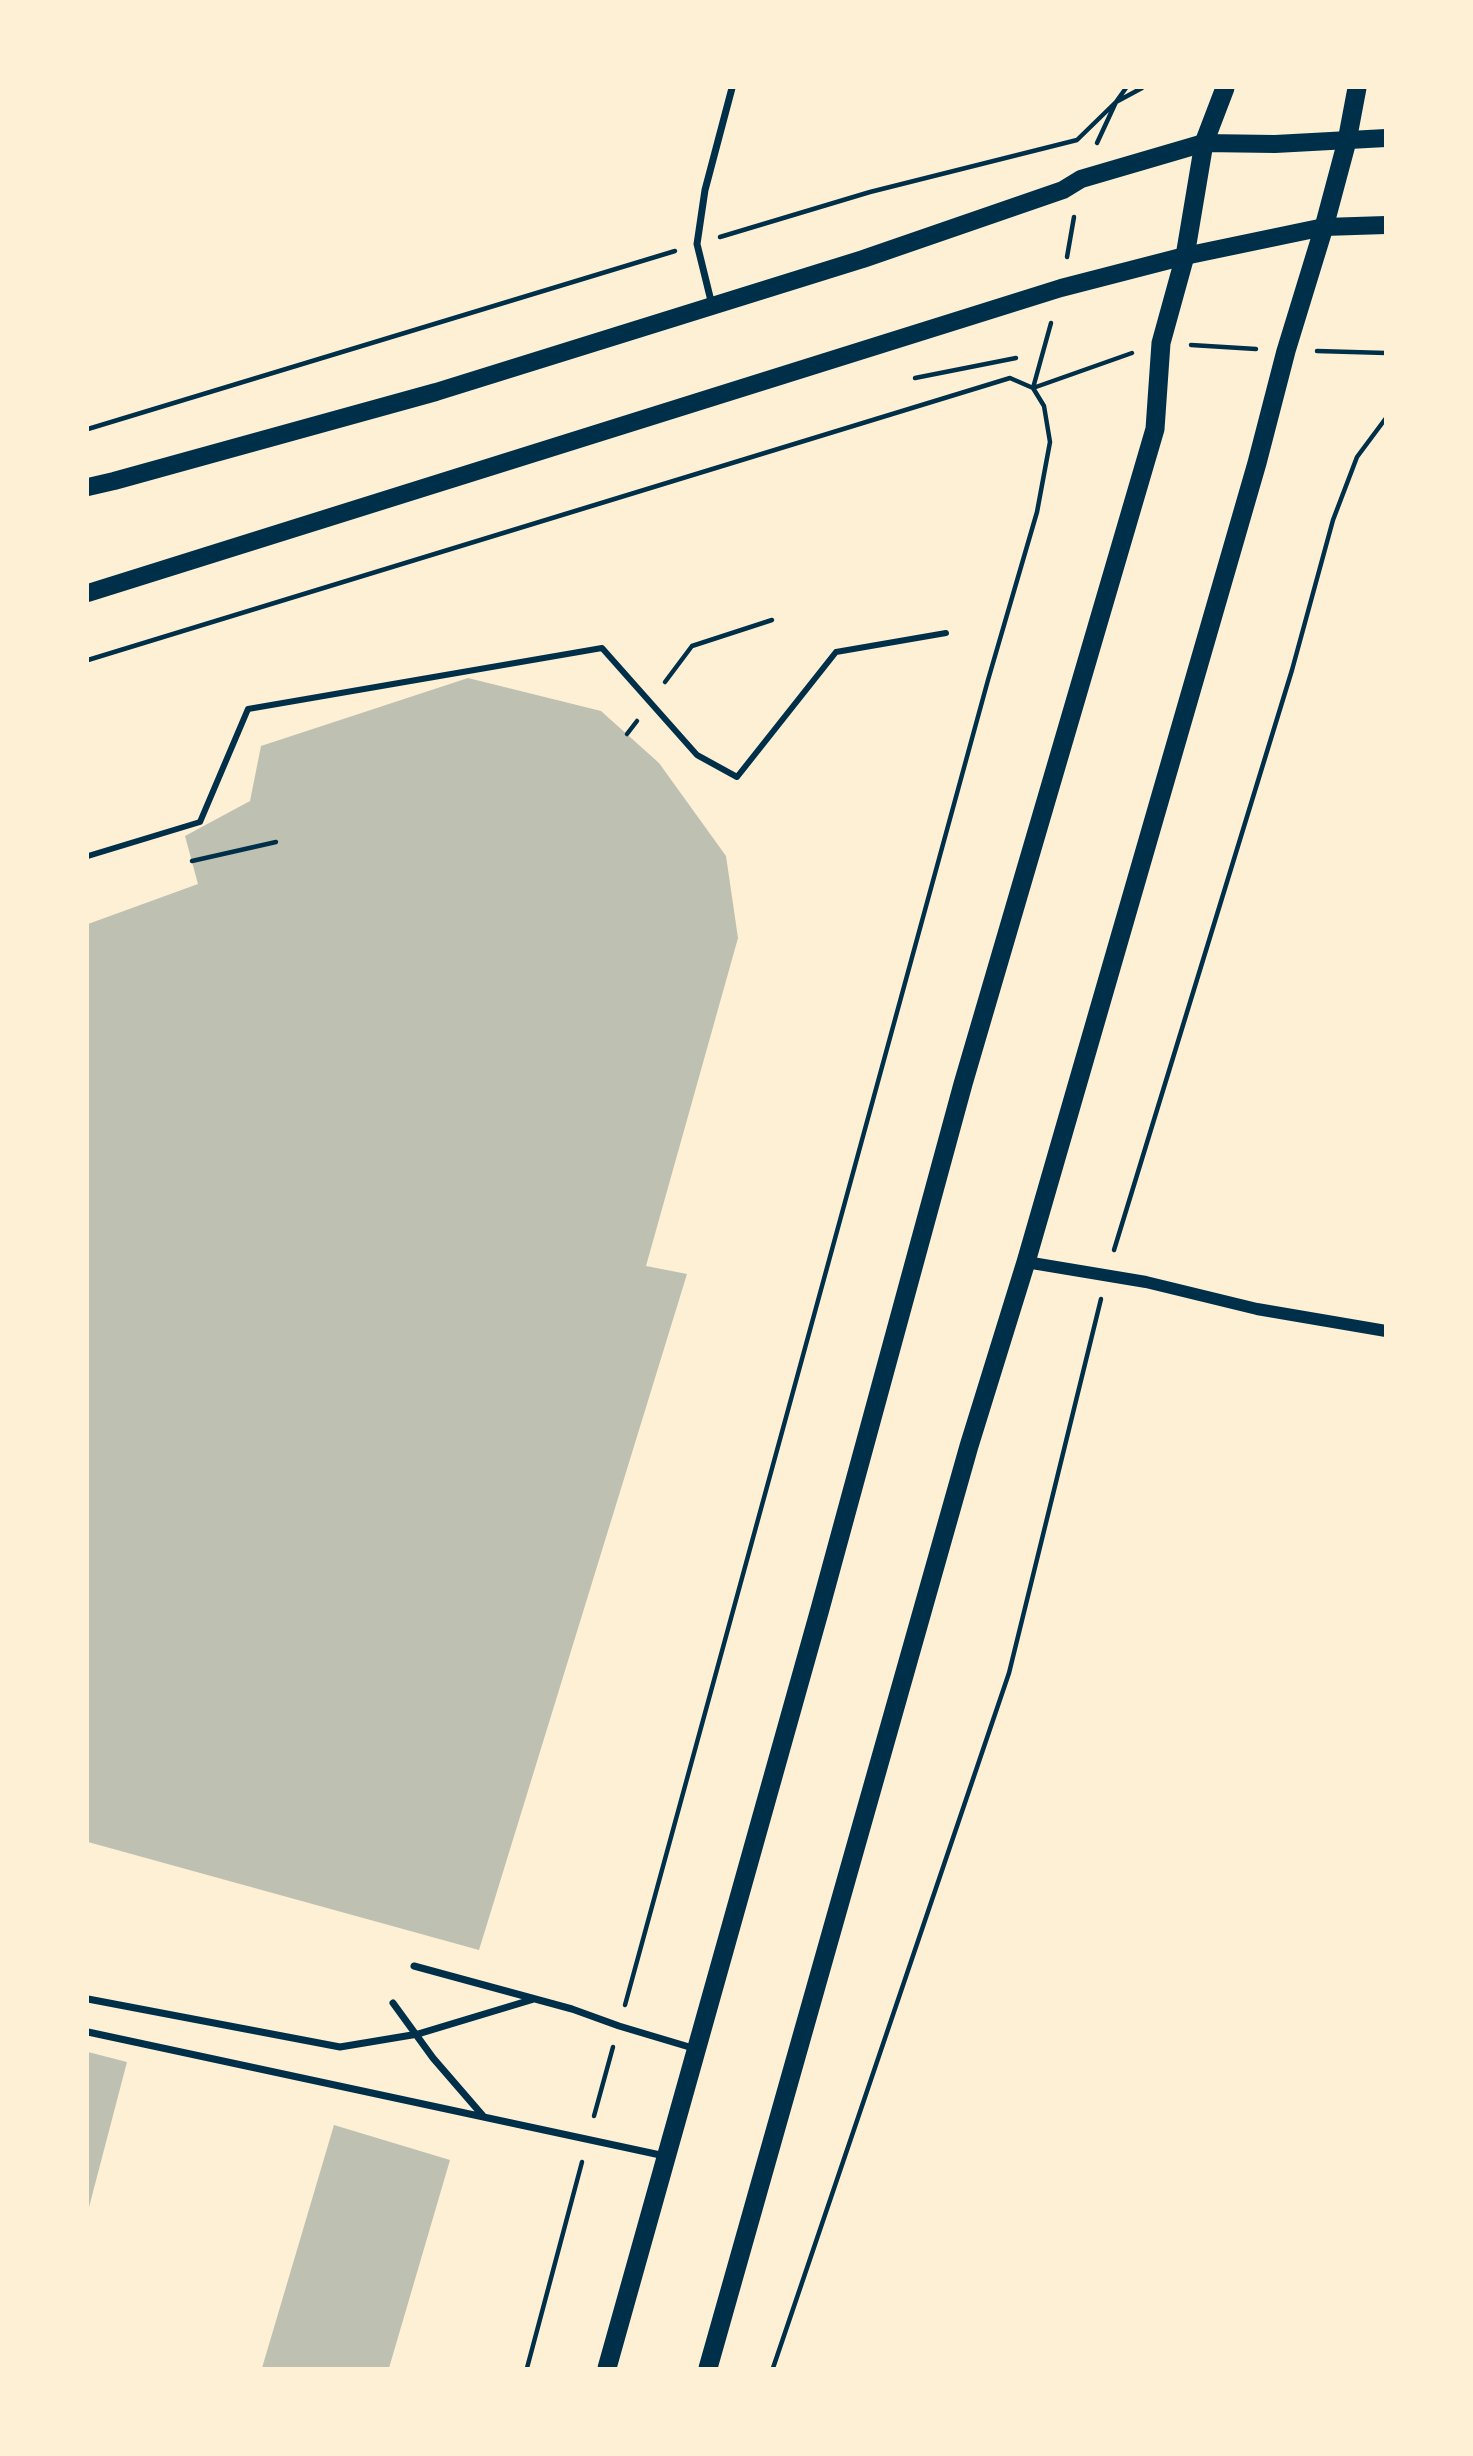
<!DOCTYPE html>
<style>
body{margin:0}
#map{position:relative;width:1473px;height:2456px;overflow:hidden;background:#fdf0d5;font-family:"Fira Sans",sans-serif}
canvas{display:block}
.frame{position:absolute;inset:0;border:89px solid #fdf0d5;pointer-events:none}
</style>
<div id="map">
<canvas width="1473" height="2456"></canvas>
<div class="frame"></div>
</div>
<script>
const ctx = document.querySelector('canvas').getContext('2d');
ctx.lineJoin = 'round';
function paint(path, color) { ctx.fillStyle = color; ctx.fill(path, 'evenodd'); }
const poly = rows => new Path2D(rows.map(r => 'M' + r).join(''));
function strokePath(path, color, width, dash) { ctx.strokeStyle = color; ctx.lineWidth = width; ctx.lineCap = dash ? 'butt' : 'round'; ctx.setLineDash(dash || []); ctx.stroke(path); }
const building = poly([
 [468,678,601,711,659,763,726,856,738,938,646,1266,687,1274,479,1950,88,1842,88,924,198,884,185,836,250,801,261,746],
 [88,2052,127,2062,88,2211],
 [334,2125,450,2160,389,2368,262,2368]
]);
const path = poly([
 [1097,143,1116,102,1126,88],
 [720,237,870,192,1077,140,1116,102,1142,88],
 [1067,257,1074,217],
 [1191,345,1256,349],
 [1317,351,1386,353],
 [915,378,1016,358],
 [88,429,675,251],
 [88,660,1010,378,1033,388,1132,353],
 [665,682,692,646,772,620],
 [627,734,637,721],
 [192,861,276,842],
 [1114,1250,1292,670,1333,520,1357,457,1386,418],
 [625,2005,988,680,1037,512,1050,442,1044,406,1033,388,1051,323],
 [594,2116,613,2047],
 [527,2368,582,2162],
 [773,2368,1009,1673,1101,1299]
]);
const pedestrian = poly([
 [88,856,200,822,248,709,602,648,697,755,737,777,836,652,946,633]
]);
const minor = poly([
 [712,305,697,244,705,190,732,88],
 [414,1966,572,2009,619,2026,696,2049],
 [88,1999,340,2047,418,2034,534,1999],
 [393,2003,433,2058,484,2117],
 [88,2032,665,2156]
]);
const tertiary = poly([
 [1026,1262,1146,1282,1257,1309,1386,1331]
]);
const primary = poly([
 [88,487,114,481,436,392,863,259,1063,190,1081,179,1204,143,1275,144,1386,138],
 [88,593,1061,288,1185,256,1324,227,1386,225]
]);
const trunk = poly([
 [607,2368,820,1609,963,1084,1155,429,1161,343,1185,256,1204,143,1225,88],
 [708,2368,969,1446,1026,1262,1257,463,1286,351,1324,227,1347,141,1357,88]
]);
paint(building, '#bec0b2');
strokePath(path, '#003049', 4.5);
strokePath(pedestrian, '#003049', 6);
strokePath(minor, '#003049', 7);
strokePath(tertiary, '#003049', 12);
strokePath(primary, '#003049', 18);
strokePath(trunk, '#003049', 19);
</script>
